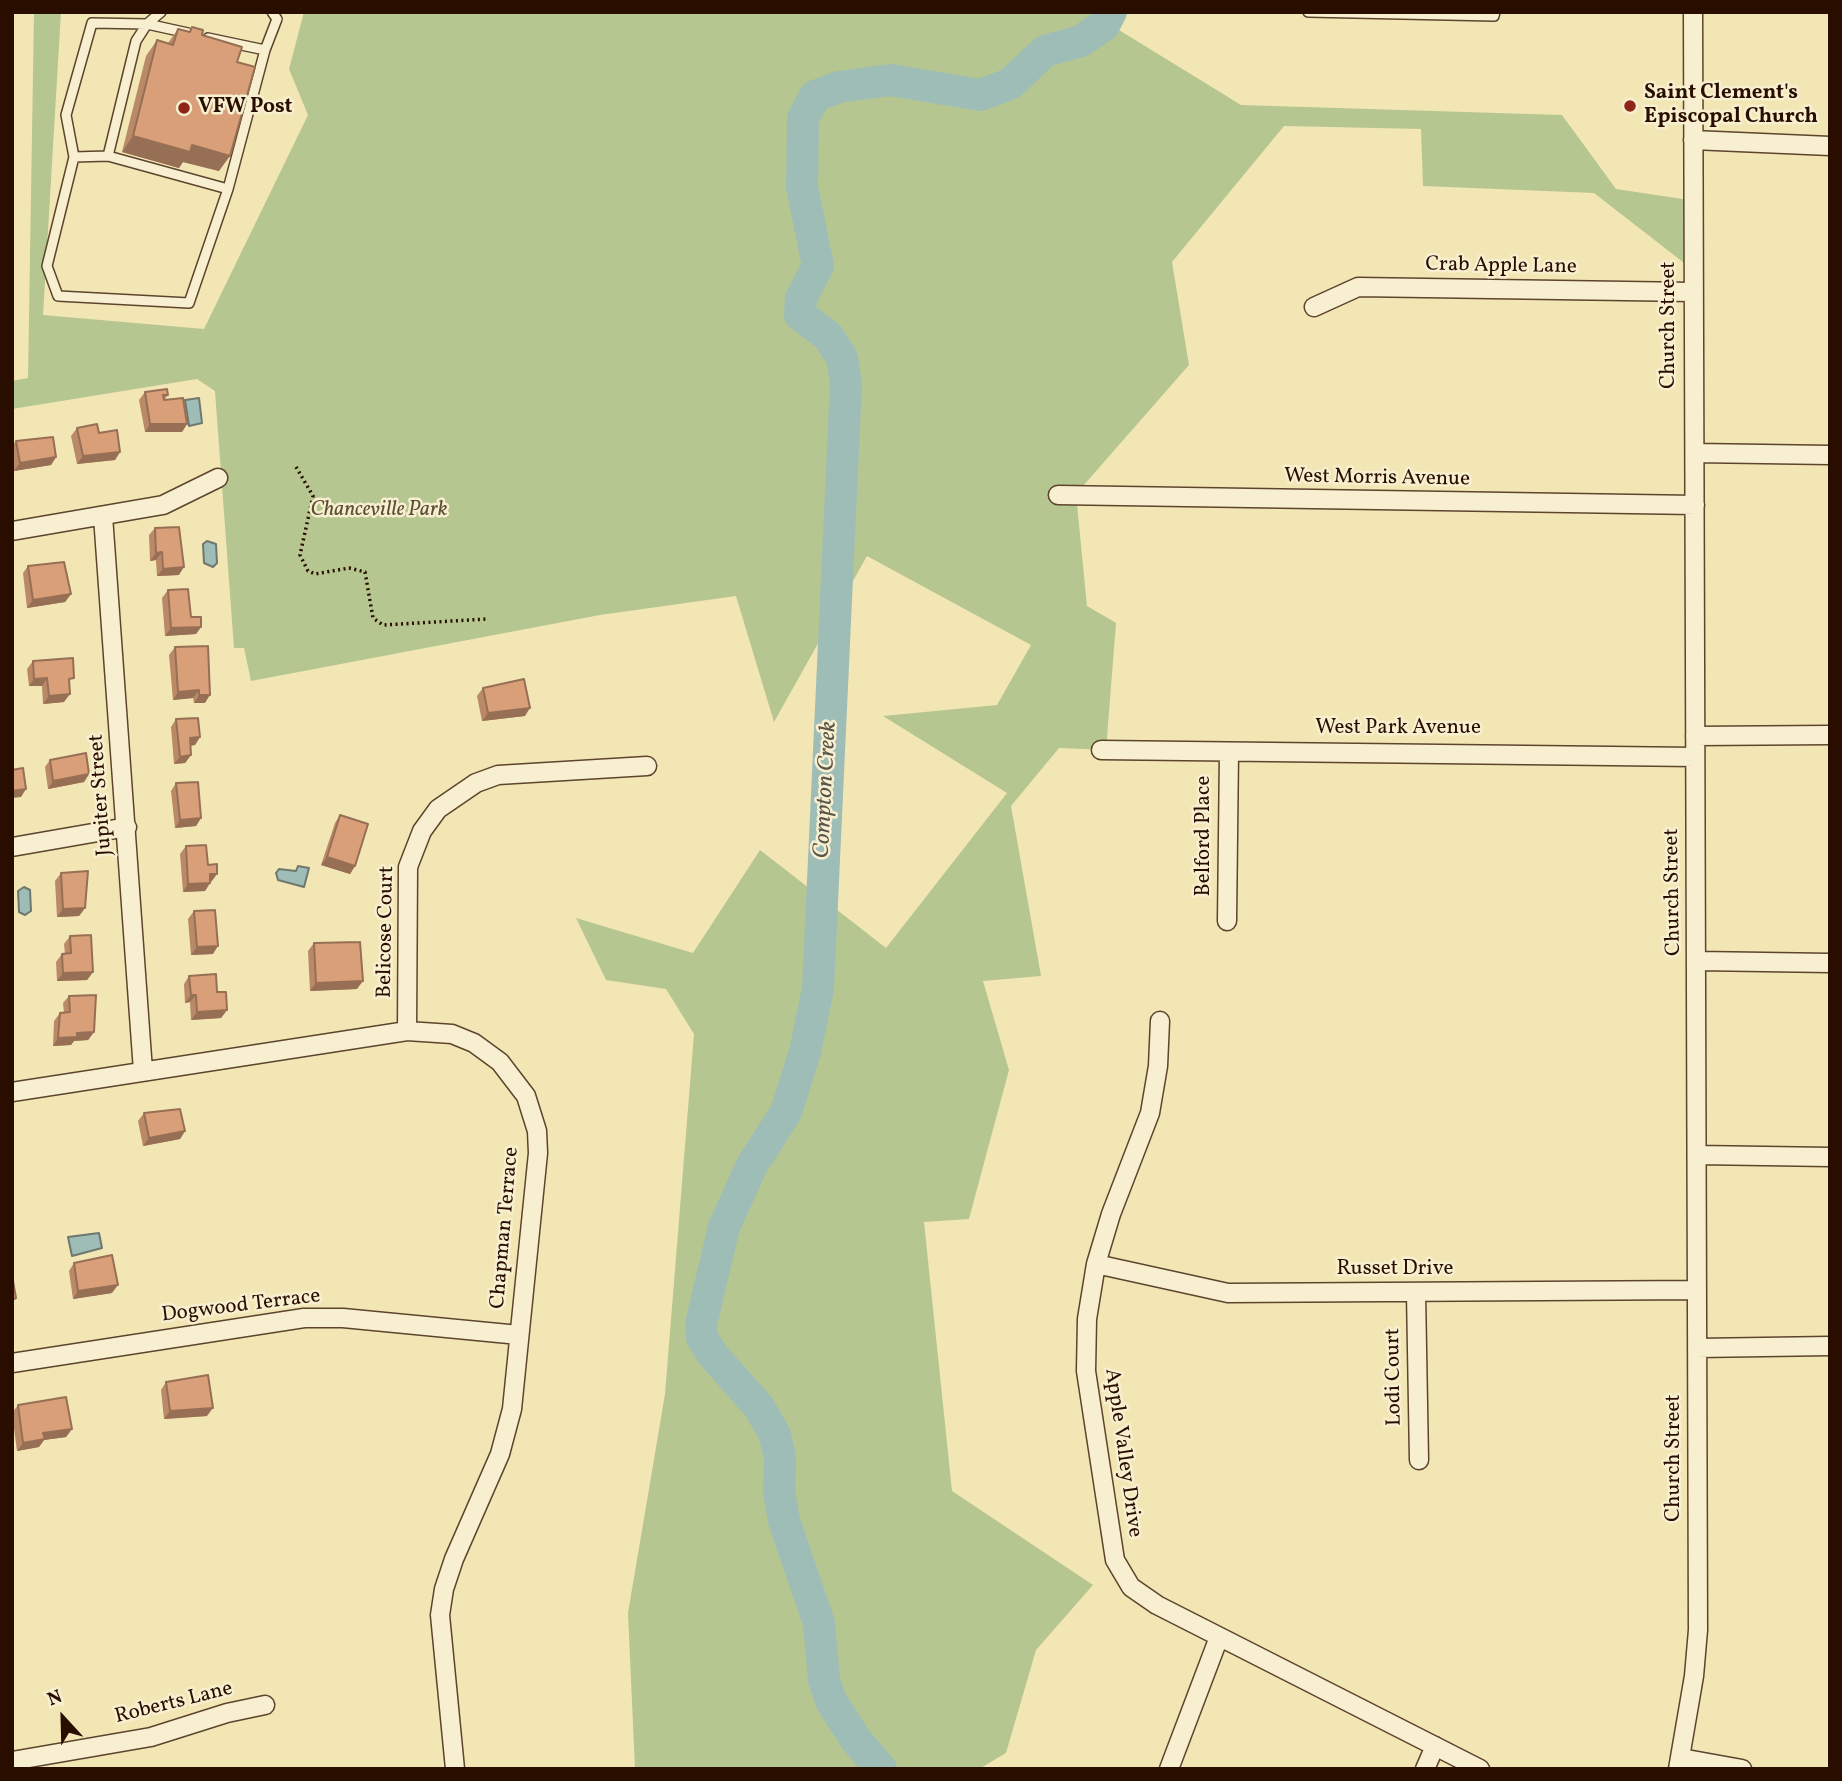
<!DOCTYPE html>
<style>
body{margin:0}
#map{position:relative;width:1842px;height:1781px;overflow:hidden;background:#f3e6b5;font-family:Vollkorn,serif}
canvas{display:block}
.frame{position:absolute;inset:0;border:14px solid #290e00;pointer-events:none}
.north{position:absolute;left:28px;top:1683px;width:70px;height:70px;-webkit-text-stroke:5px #f7efcf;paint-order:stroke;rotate:338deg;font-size:19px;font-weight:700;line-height:28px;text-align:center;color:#290e00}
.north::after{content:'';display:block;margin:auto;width:24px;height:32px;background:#290e00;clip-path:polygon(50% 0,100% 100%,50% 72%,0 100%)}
</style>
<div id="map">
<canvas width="1842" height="1781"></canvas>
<div class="frame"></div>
<div class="north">N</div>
</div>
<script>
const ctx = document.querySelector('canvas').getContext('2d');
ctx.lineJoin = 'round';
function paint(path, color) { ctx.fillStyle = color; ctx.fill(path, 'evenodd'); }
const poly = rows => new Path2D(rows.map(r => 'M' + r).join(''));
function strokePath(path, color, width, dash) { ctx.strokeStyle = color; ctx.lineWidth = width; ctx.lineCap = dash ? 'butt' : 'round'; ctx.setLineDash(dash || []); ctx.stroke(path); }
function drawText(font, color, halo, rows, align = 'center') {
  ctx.font = font + ' Vollkorn,serif'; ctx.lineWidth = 5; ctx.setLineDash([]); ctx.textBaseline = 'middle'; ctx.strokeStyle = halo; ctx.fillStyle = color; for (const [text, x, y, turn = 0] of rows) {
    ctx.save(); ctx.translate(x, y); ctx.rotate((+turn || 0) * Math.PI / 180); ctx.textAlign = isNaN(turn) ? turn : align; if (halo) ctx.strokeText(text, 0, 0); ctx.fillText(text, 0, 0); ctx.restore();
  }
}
const green = poly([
 [34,12,61,12,43,315,204,329,308,115,289,69,304,12,1126,12,1119,30,1241,105,1562,115,1616,189,1696,201,1697,273,1594,193,1423,186,1421,129,1284,126,1172,262,1189,365,1076,494,1087,606,1116,623,1106,750,1059,748,1011,806,1041,976,983,981,1009,1070,969,1219,924,1222,952,1491,1093,1585,1036,1650,1006,1753,979,1769,635,1769,628,1613,665,1394,694,1034,666,989,606,980,576,918,693,953,760,850,886,948,1007,793,883,716,997,705,1031,645,867,556,774,722,736,596,600,615,251,681,244,648,234,648,215,391,197,379,12,409,12,381,28,378]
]);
const water = poly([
 [199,398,202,423,189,426,185,400,199,398],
 [207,541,216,544,217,563,213,567,204,563,203,544,207,541],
 [298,866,309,868,304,887,278,880,276,873,279,869,296,871,298,866],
 [24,887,30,890,31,911,25,915,19,912,18,891,24,887],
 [99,1233,102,1248,72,1256,68,1237,99,1233]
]);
const river = poly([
 [881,1769,856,1740,831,1701,824,1680,819,1623,784,1521,779,1491,780,1458,775,1435,759,1407,712,1354,702,1338,701,1324,724,1227,752,1165,786,1112,805,1052,818,989,846,384,842,358,828,336,800,315,801,298,818,266,802,187,803,118,815,96,839,87,890,80,980,95,1010,84,1045,51,1081,41,1104,25,1111,12]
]);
const path = poly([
 [296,467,313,496,300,555,308,571,315,574,349,568,365,572,373,618,383,625,487,619]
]);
const service = poly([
 [1308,12,1494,16,1495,12],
 [188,33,147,24,92,23,66,115,74,157,47,266,58,296,189,303,228,189,265,50],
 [208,38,265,50,277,19,272,12],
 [108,156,136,41,147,24,161,12],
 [74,157,108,156,228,189]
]);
const minor = poly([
 [1693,140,1830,146],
 [1314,307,1358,287,1692,292],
 [1695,453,1830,455],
 [1058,495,1695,505],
 [103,516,143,1071],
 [12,531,163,505,218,478],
 [1695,736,1830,735],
 [1101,750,1695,757],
 [12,847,127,827],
 [1227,921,1229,752],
 [1698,961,1830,963],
 [1160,1021,1158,1066,1150,1113,1111,1214,1096,1264,1087,1319,1086,1371,1115,1560,1131,1587,1157,1605,1480,1769],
 [407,1031,408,867,422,831,438,809,476,783,498,775,647,766],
 [12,1092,407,1031,452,1034,474,1043,500,1062,526,1096,537,1131,538,1153,512,1409,500,1454,454,1559,444,1589,440,1615,455,1769],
 [1698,1155,1830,1157],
 [1096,1264,1228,1293,1697,1290],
 [1416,1293,1419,1460],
 [1697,1348,1830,1346],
 [12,1363,304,1318,343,1318,519,1335],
 [1681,1758,1742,1769],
 [12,1761,151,1737,227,1713,265,1705],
 [1169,1769,1219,1637],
 [1425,1769,1435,1746],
 [1678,1769,1694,1676,1698,1630,1693,12]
]);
const wall = poly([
 [192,27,237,62,219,171,183,162,179,168,122,152,146,56,157,40,168,43,178,29,189,32],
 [145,392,168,395,164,400,187,424,182,432,145,432,139,400],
 [77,428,99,433,120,452,115,460,77,464,71,436],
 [16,441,56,457,51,465,14,471,12,460,12,446],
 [155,528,179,575,157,576,156,560,150,561,149,535],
 [28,566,71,594,65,602,27,608,23,573],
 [168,590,191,617,201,627,196,634,165,636,162,598],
 [175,647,205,703,194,703,193,698,173,700,169,655],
 [33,661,70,685,64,702,43,704,42,686,29,686,27,669],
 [483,688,525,716,482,721,477,696],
 [176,719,200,737,195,745,190,746,191,755,185,763,174,764,171,727],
 [50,760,89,774,84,782,48,789,45,767],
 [176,783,201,818,196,826,175,828,171,791],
 [340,815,355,866,350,874,321,865,335,823],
 [186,846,208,865,212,881,210,882,210,883,205,891,183,892,180,854],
 [61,873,85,908,79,916,57,917,55,881],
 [194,911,213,954,191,955,188,919],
 [70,936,93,972,87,980,57,981,56,962,62,954,65,954,64,944],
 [314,943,357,989,310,991,308,951],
 [189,976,217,992,227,1010,221,1018,191,1020,190,1002,185,1003,184,984],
 [69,996,94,1032,88,1040,74,1041,71,1045,53,1046,54,1021,60,1013,64,1013,63,1003],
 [144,1113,185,1131,180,1139,143,1146,138,1121],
 [74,1263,112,1293,73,1299,69,1271],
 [166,1382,207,1416,164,1419,161,1390],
 [18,1405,72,1429,66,1437,44,1440,39,1447,17,1451,12,1413]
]);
const shadedWall = poly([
 [133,136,192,145,230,156,219,171,183,162,179,168,122,152],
 [150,424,187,424,182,432,145,432],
 [120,452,115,460,77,464,83,456],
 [56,457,51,465,14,471,20,463],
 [162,552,156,560,150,561,156,553],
 [184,567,179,575,157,576,163,569],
 [71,594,65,602,27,608,33,600],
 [201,627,196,634,165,636,171,628],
 [47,678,42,686,29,686,34,679],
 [199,690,193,698,173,700,178,692],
 [70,694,64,702,43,704,49,696],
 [199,695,210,695,205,703,194,703],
 [530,708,525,716,482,721,488,713],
 [200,737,195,745,184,746,190,738],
 [191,755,185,763,174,764,180,757],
 [89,774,84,782,48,789,53,781],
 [26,789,21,797,12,798,12,791],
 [201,818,196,826,175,828,180,820],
 [327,857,355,866,350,874,321,865],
 [210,874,217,874,212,881,204,882],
 [210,883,205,891,183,892,188,884],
 [85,908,79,916,57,917,63,909],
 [218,946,213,954,191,955,197,947],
 [93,972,87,980,57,981,63,973],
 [363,981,357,989,310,991,316,983],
 [191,995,196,995,190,1002,185,1003],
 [227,1010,221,1018,191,1020,197,1012],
 [94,1032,88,1040,74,1041,71,1045,53,1046,58,1038,77,1033],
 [185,1131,180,1139,143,1146,149,1138],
 [118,1285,112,1293,73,1299,78,1291],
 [213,1408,207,1416,164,1419,170,1411],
 [72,1429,66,1437,44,1440,39,1447,17,1451,23,1443,43,1433]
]);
const building = poly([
 [192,27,203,30,202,35,242,47,237,62,255,67,230,156,192,145,190,152,133,136,157,40,173,45,178,29,190,32,192,27],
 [167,389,168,395,163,395,164,400,183,398,187,424,150,424,145,392,167,389],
 [97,424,99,433,117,430,120,452,83,456,77,428,97,424],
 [53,437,56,457,20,463,16,441,53,437],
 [179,527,184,567,163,569,162,552,156,553,155,528,179,527],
 [64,562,71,594,33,600,28,566,64,562],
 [188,589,191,617,201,617,201,627,171,628,168,590,188,589],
 [208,646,210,695,199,695,199,690,178,692,175,647,208,646],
 [73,658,74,678,69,679,70,694,49,696,47,678,34,679,33,661,73,658],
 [524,679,530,708,488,713,483,688,524,679],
 [198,718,200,737,190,738,191,755,180,757,176,719,198,718],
 [86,753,89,774,53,781,50,760,86,753],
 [23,768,26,789,12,791,12,770,23,768],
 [198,782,201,818,180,820,176,783,198,782],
 [340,815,368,824,355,866,327,857,340,815],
 [206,845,208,865,217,864,217,874,210,874,210,883,188,884,186,846,206,845],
 [88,871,85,908,63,909,61,873,88,871],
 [215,910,218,946,197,947,194,911,215,910],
 [91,935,93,972,63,973,62,954,71,953,70,936,91,935],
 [360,942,363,981,316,983,314,943,360,942],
 [216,974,217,992,226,992,227,1010,197,1012,196,995,191,995,189,976,216,974],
 [96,995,94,1032,77,1033,77,1037,58,1038,60,1013,70,1012,69,996,96,995],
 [180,1109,185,1131,149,1138,144,1113,180,1109],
 [112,1255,118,1285,78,1291,74,1263,112,1255],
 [12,1275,16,1298,12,1300,12,1275],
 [208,1375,213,1408,170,1411,166,1382,208,1375],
 [66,1397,72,1429,43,1433,45,1439,23,1443,18,1405,66,1397]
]);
const markers = [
 [1630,106,7,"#8f2418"],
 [184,108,7,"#8f2418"]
];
const poiNames = [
 ["Saint Clement's",1644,94],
 ["Episcopal Church",1644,118],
 ["VFW Post",198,108]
];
const streetNames = [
 ["Crab Apple Lane",1501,267,1],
 ["Church Street",1670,325,-90],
 ["West Morris Avenue",1377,479,1],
 ["West Park Avenue",1398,729],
 ["Jupiter Street",102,795,-94],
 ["Belford Place",1205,836,-90],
 ["Church Street",1674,892,-91],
 ["Belicose Court",387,932,-89],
 ["Chapman Terrace",506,1228,-85],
 ["Russet Drive",1395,1270],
 ["Dogwood Terrace",241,1307,-7],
 ["Lodi Court",1395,1377,-91],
 ["Apple Valley Drive",1122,1453,82],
 ["Church Street",1675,1458,-90],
 ["Roberts Lane",174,1704,-14]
];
const parkNames = [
 ["Chanceville Park",379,511]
];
const waterNames = [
 ["Compton Creek",827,790,-87]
];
paint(green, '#b6c691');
paint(water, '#9ebdb7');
strokePath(water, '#6f776e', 2);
strokePath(river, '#9ebdb7', 32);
strokePath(service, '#5c442d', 12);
strokePath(minor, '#5c442d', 21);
strokePath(path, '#290e00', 3.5, [2, 3.5]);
strokePath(service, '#f7efcf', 9);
strokePath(minor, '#f7efcf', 18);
paint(wall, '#ba8968');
paint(shadedWall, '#976f55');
paint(building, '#d89f79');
strokePath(building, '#976f55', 2);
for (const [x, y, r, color] of markers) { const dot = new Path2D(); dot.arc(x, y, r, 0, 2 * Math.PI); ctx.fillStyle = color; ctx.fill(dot); strokePath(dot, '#f7efcf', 2.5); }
drawText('bold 21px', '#290e00', '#f7efcf', poiNames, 'left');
drawText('21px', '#290e00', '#f7efcf', streetNames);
drawText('italic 21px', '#5a4e33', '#f7efcf', parkNames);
drawText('italic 23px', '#585449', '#f7efcf', waterNames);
</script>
